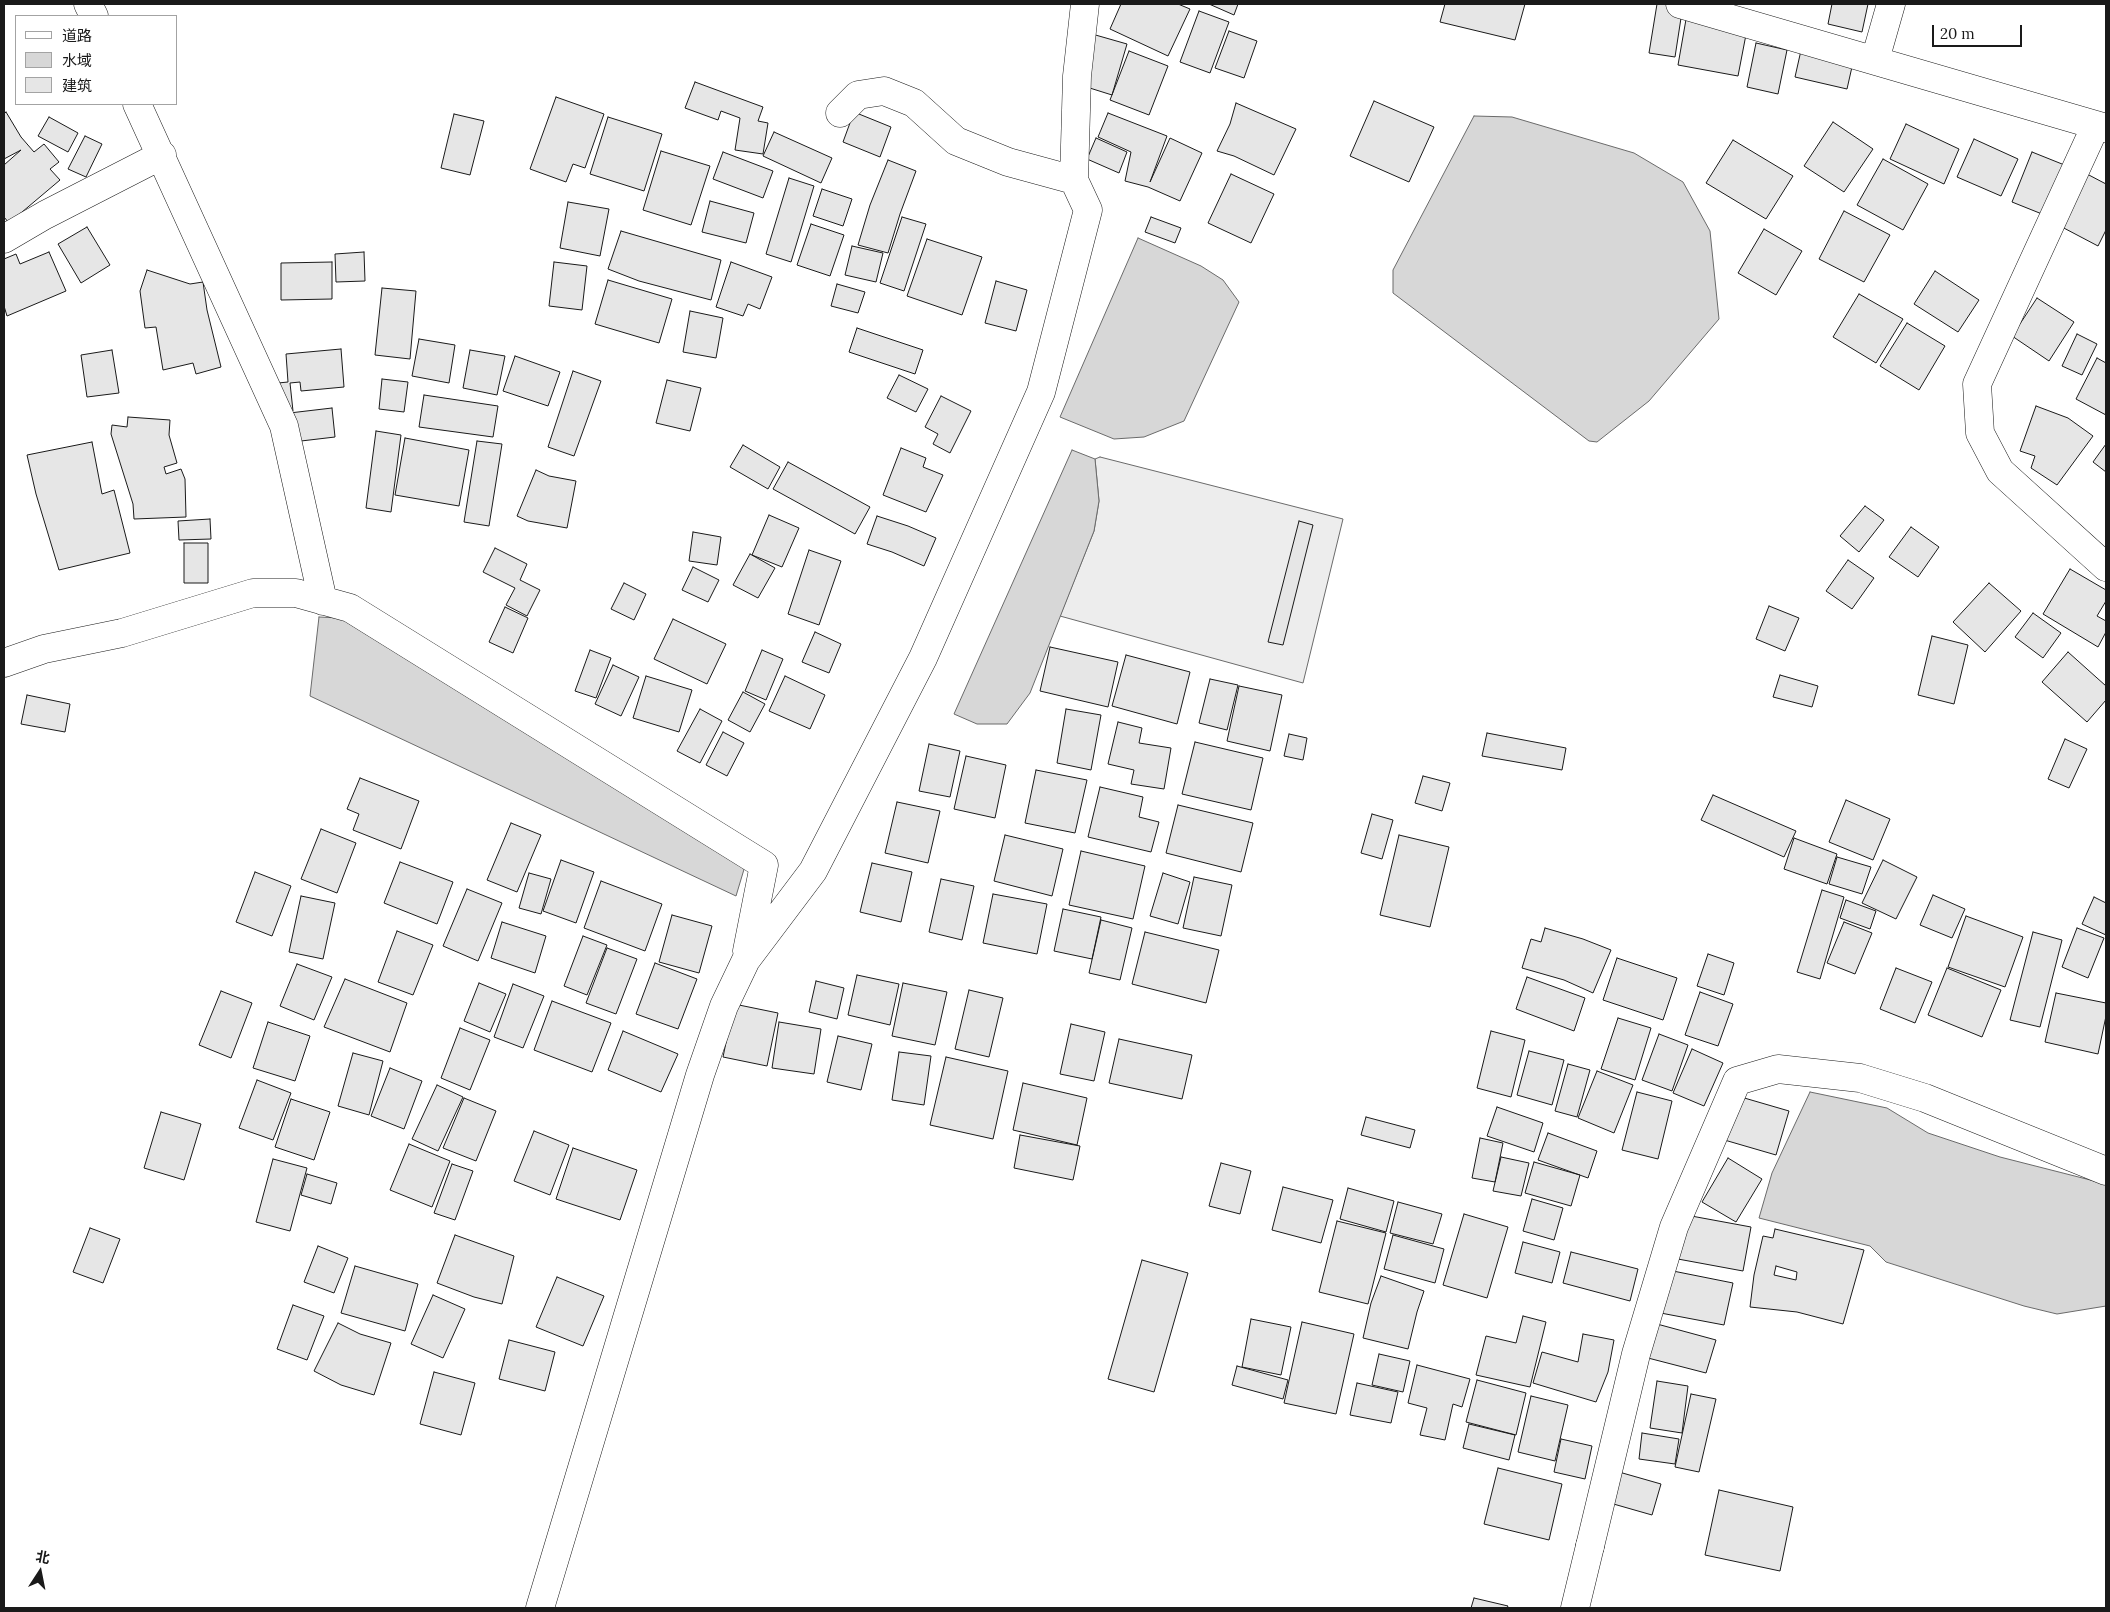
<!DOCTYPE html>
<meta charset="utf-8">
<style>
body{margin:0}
#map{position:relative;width:2110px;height:1612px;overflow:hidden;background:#fff;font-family:Lora,"Noto Sans SC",serif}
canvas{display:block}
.frame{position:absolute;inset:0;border:5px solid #1a1a1a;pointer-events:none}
.legend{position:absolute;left:15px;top:15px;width:162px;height:90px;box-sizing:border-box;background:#fff;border:1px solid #a3a3a3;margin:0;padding:6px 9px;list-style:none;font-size:15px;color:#1a1a1a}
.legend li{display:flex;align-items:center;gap:10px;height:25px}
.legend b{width:25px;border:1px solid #a3a3a3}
.north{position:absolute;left:15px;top:1547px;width:50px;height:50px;-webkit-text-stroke:4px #fff;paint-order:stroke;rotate:11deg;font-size:14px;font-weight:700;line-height:20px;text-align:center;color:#1a1a1a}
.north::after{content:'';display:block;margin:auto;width:18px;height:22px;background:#1a1a1a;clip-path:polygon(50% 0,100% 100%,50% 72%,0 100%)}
.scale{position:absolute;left:1932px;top:25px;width:90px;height:22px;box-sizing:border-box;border:2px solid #1a1a1a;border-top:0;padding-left:6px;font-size:15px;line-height:18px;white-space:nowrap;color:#1a1a1a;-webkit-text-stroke:4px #fff;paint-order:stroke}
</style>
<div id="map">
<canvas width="2110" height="1612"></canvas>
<div class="frame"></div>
<ul class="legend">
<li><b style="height:6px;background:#fff"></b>道路</li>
<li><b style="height:14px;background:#d7d7d7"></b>水域</li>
<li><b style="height:14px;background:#e6e6e6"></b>建筑</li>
</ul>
<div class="north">北</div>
<div class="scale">20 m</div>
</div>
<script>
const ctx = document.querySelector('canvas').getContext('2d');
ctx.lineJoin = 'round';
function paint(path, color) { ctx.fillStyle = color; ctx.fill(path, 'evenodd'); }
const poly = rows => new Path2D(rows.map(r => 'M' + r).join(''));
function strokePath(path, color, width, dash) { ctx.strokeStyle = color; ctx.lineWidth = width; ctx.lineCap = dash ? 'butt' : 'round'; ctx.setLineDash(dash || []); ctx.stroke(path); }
const built = poly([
 [1100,457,1343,519,1303,683,1060,616,1094,531,1099,501,1095,459,1100,457]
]);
const water = poly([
 [1474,116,1512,117,1634,153,1683,182,1710,231,1719,319,1649,401,1597,442,1589,441,1393,293,1393,270,1474,116],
 [1138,238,1201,266,1223,280,1239,302,1184,421,1144,437,1114,439,1060,417,1138,238],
 [1072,450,1095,459,1099,501,1094,531,1030,693,1007,724,977,724,954,714,1072,450],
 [319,617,340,618,745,866,736,896,310,696,319,617],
 [1810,1092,1887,1108,1928,1133,2000,1157,2106,1184,2106,1306,2057,1314,2024,1306,1886,1262,1870,1246,1759,1218,1772,1173,1810,1092]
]);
const building = poly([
 [1121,4,1178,4,1190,9,1168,56,1110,29,1121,4],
 [1209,4,1238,4,1234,15,1209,4],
 [1445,4,1525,4,1515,40,1440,22,1445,4],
 [1657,4,1683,5,1675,57,1649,53,1657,4],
 [1832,4,1868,4,1862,32,1828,24,1832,4],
 [1688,8,1749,19,1738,76,1678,65,1688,8],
 [1199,11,1229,22,1210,73,1180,62,1199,11],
 [1229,31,1257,41,1244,78,1215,68,1229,31],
 [1092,34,1127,44,1112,95,1077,84,1092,34],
 [1804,37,1856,49,1847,89,1795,77,1804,37],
 [1756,43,1787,50,1778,94,1747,87,1756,43],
 [1129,51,1168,66,1149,115,1110,100,1129,51],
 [695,82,763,107,758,121,768,123,763,154,735,150,740,118,721,111,718,120,685,108,695,82],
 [556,97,604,114,585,168,573,164,566,182,530,169,556,97],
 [1374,101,1434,127,1409,182,1350,156,1374,101],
 [1236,103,1296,129,1274,175,1234,156,1217,151,1230,124,1236,103],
 [6,112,21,137,34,152,44,144,59,162,50,169,60,180,9,223,4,217,4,165,21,150,4,159,4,114,6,112],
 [854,112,891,127,880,157,843,142,854,112],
 [1108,113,1167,136,1150,182,1170,138,1202,153,1180,201,1148,187,1125,181,1131,152,1098,137,1108,113],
 [454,114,484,121,470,175,441,168,454,114],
 [49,117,78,133,68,152,38,136,49,117],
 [608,117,662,134,644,191,590,174,608,117],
 [1833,122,1873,149,1844,192,1804,166,1833,122],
 [1906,124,1959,149,1944,184,1890,159,1906,124],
 [774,132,832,158,821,183,763,156,774,132],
 [85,136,102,144,86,177,68,169,85,136],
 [1096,138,1127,152,1119,173,1087,159,1096,138],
 [1974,139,2018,159,2001,196,1957,177,1974,139],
 [1733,140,1793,176,1766,219,1706,183,1733,140],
 [661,151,710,166,691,225,643,210,661,151],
 [723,152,773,171,763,198,713,179,723,152],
 [2032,152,2067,166,2047,216,2012,202,2032,152],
 [1883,159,1928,184,1903,230,1857,205,1883,159],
 [888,160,916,171,900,214,888,253,858,245,870,205,888,160],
 [1231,174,1274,194,1251,243,1208,223,1231,174],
 [2087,174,2106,184,2106,230,2098,246,2060,226,2087,174],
 [789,178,814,186,791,262,766,254,789,178],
 [822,189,852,199,843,226,813,216,822,189],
 [710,201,754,213,746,243,702,232,710,201],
 [568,202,609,209,600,256,560,248,568,202],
 [1844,211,1890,235,1864,282,1819,259,1844,211],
 [902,217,926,224,904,291,880,283,902,217],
 [1151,217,1181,228,1175,243,1145,232,1151,217],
 [811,224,844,235,830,276,797,265,811,224],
 [87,227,110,265,81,283,58,244,87,227],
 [1764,229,1802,251,1776,295,1738,273,1764,229],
 [621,231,721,260,711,300,639,281,608,269,621,231],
 [927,239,982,257,962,315,907,296,927,239],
 [852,246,883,253,876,282,845,275,852,246],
 [49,252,66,291,7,316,4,306,4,259,16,254,20,264,49,252],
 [364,252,365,281,336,282,335,254,364,252],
 [332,262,332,299,281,300,281,263,332,262],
 [554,262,587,266,582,310,549,306,554,262],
 [731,262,772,277,760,309,748,304,743,316,716,307,731,262],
 [147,270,190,284,203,282,207,310,221,367,196,374,193,363,163,370,156,327,145,328,140,291,147,270],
 [1935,271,1979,300,1958,332,1914,304,1935,271],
 [608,280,672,299,659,343,595,324,608,280],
 [996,281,1027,290,1016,331,985,323,996,281],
 [837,284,865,292,858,313,831,306,837,284],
 [382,288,416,291,410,359,375,355,382,288],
 [1859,294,1903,319,1876,363,1833,337,1859,294],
 [2037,298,2074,322,2049,361,2012,336,2037,298],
 [690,311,723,318,716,358,683,352,690,311],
 [1907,323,1945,346,1919,390,1880,366,1907,323],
 [857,328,923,350,915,374,849,352,857,328],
 [2077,334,2097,344,2082,375,2062,366,2077,334],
 [419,339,455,345,449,383,412,376,419,339],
 [341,349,344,387,301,391,300,382,290,383,293,411,270,412,268,384,288,382,286,354,341,349],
 [112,350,119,393,87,397,81,355,112,350],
 [470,350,505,356,497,395,463,388,470,350],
 [515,356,560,372,548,406,503,391,515,356],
 [2097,358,2106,363,2106,415,2076,399,2097,358],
 [573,371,601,381,574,456,548,447,573,371],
 [899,375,928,389,916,412,887,398,899,375],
 [382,379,408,382,404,412,379,409,382,379],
 [667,380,701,388,690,431,656,423,667,380],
 [424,395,498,406,493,437,419,427,424,395],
 [941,396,971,411,950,453,933,444,938,434,925,427,941,396],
 [2036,406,2068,418,2093,436,2057,485,2031,468,2035,456,2020,451,2036,406],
 [332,408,335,437,284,443,281,414,332,408],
 [128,417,170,420,169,435,177,463,164,467,166,474,181,469,185,479,186,517,134,519,133,504,111,434,112,425,127,427,128,417],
 [376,431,401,435,391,512,366,508,376,431],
 [405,438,469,450,459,506,395,495,405,438],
 [477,441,502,444,489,526,464,522,477,441],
 [92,442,102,494,114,490,130,553,59,570,36,494,27,455,92,442],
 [2106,444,2106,472,2093,462,2106,444],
 [743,445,780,467,768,489,730,467,743,445],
 [901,448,926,458,923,467,943,475,926,512,883,495,901,448],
 [788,462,870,507,855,534,773,489,788,462],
 [536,470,549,476,576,481,567,528,528,521,517,516,536,470],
 [1865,506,1884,520,1859,552,1840,536,1865,506],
 [769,515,799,528,782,567,752,555,769,515],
 [877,516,908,526,936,538,924,566,892,552,867,544,877,516],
 [210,519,211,539,179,540,178,521,210,519],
 [1299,521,1313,525,1283,645,1268,642,1299,521],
 [1911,527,1939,547,1918,577,1889,557,1911,527],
 [693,532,721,537,717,565,689,561,693,532],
 [184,543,208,543,208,583,184,583,184,543],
 [495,548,527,564,520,580,540,590,527,616,506,605,515,588,483,572,495,548],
 [809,550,841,561,819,625,788,614,809,550],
 [750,554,775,568,758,598,733,585,750,554],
 [1848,560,1874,578,1852,609,1826,591,1848,560],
 [693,567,719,580,708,602,682,590,693,567],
 [2070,569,2106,590,2106,601,2097,616,2106,621,2106,632,2098,647,2043,614,2070,569],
 [624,583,646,594,634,620,611,609,624,583],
 [1989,583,2021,611,1985,652,1953,622,1989,583],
 [1769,606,1799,618,1785,651,1756,639,1769,606],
 [505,607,528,618,513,653,489,642,505,607],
 [2033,613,2061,633,2043,658,2015,637,2033,613],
 [673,619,726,644,707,684,654,659,673,619],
 [815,632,841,644,829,673,802,662,815,632],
 [1932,636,1968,645,1954,704,1918,695,1932,636],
 [1050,647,1118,662,1108,707,1040,691,1050,647],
 [590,650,611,658,596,698,575,691,590,650],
 [762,650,783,659,766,700,745,691,762,650],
 [2068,652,2106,686,2106,700,2087,722,2042,682,2068,652],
 [1126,655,1190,672,1177,724,1112,706,1126,655],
 [613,665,639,677,621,716,595,704,613,665],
 [1780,675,1818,686,1812,707,1773,697,1780,675],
 [646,676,692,690,679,732,633,718,646,676],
 [785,676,825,695,810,729,769,711,785,676],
 [1210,679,1238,685,1227,730,1199,723,1210,679],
 [1239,686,1282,695,1270,751,1227,741,1239,686],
 [743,692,765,704,750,732,728,720,743,692],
 [27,695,70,704,65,732,21,724,27,695],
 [700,709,722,721,700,763,677,751,700,709],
 [1066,709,1101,715,1091,770,1057,763,1066,709],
 [1118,722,1142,728,1139,743,1171,748,1164,789,1131,784,1134,770,1108,764,1118,722],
 [723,732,744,743,727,776,706,765,723,732],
 [1487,733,1566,748,1562,770,1482,756,1487,733],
 [1289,734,1307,738,1303,760,1284,756,1289,734],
 [2065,739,2087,749,2069,788,2048,779,2065,739],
 [1195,742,1263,758,1251,810,1182,794,1195,742],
 [929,744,960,751,950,797,919,791,929,744],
 [966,756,1006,765,995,818,954,809,966,756],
 [1036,770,1087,780,1075,833,1025,823,1036,770],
 [1423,776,1450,783,1442,811,1415,803,1423,776],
 [360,778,419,801,401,849,353,830,359,814,347,809,360,778],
 [1100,787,1143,797,1139,817,1159,822,1151,852,1088,837,1100,787],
 [1713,795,1796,831,1784,857,1701,820,1713,795],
 [1846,800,1890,819,1873,860,1829,842,1846,800],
 [897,802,940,811,928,863,885,853,897,802],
 [1178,805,1253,823,1241,872,1166,853,1178,805],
 [1372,814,1393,820,1382,859,1361,853,1372,814],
 [511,823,541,835,517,892,487,880,511,823],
 [321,829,356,843,337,893,301,879,321,829],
 [1005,835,1063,849,1052,896,994,881,1005,835],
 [1399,835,1449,847,1430,927,1380,915,1399,835],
 [1794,838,1837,854,1827,884,1784,869,1794,838],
 [1081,851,1145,866,1133,919,1069,905,1081,851],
 [1837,857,1871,867,1862,894,1829,884,1837,857],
 [561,860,594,872,576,923,543,911,561,860],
 [1883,860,1917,877,1896,919,1862,903,1883,860],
 [400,862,453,882,437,924,384,903,400,862],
 [872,863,912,872,901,922,860,912,872,863],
 [255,872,291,886,272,936,236,922,255,872],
 [529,873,551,879,541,914,519,908,529,873],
 [1163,873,1190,882,1178,924,1150,916,1163,873],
 [1194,877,1232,885,1221,936,1183,928,1194,877],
 [941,879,974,886,962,940,929,932,941,879],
 [601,881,662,904,645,951,584,928,601,881],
 [467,889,502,903,478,961,443,946,467,889],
 [1822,890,1844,897,1820,979,1797,972,1822,890],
 [993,894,1047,904,1037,954,983,943,993,894],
 [1933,895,1965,909,1952,938,1920,925,1933,895],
 [301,896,335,903,323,959,289,952,301,896],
 [2094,897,2106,903,2106,935,2082,924,2094,897],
 [1846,900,1876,911,1870,929,1840,918,1846,900],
 [1063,909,1101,917,1092,959,1054,951,1063,909],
 [672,915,712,926,699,973,659,962,672,915],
 [1966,916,2023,937,2005,987,1948,967,1966,916],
 [1101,920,1132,928,1120,980,1089,973,1101,920],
 [502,922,546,936,535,973,491,958,502,922],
 [1844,922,1872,933,1855,974,1827,963,1844,922],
 [1545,928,1583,939,1611,950,1593,993,1564,980,1522,968,1531,939,1541,942,1545,928],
 [2077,928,2104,938,2088,978,2062,967,2077,928],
 [397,931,433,945,413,995,378,982,397,931],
 [1145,932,1219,950,1206,1003,1132,984,1145,932],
 [2033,932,2062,940,2040,1027,2010,1020,2033,932],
 [583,936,607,945,587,995,564,986,583,936],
 [607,948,637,959,616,1014,586,1003,607,948],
 [1708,954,1734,963,1724,995,1697,986,1708,954],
 [1617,958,1677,978,1663,1020,1603,1000,1617,958],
 [655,963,697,979,678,1029,636,1014,655,963],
 [297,964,332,977,314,1020,280,1006,297,964],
 [1896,968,1932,982,1915,1023,1880,1009,1896,968],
 [1947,968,2001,990,1982,1037,1928,1015,1947,968],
 [857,975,899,984,890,1025,848,1015,857,975],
 [1527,977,1585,998,1574,1031,1516,1009,1527,977],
 [345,979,407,1003,390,1052,324,1027,345,979],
 [816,981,844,988,837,1019,809,1012,816,981],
 [479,983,506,994,490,1032,464,1021,479,983],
 [903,983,947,992,935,1045,892,1036,903,983],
 [513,984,544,996,523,1048,494,1037,513,984],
 [969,990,1003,998,989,1057,955,1049,969,990],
 [221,991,252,1003,231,1058,199,1045,221,991],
 [1700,992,1733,1004,1718,1046,1685,1035,1700,992],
 [2056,993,2106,1003,2106,1016,2098,1054,2045,1042,2056,993],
 [552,1001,611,1023,592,1072,534,1050,552,1001],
 [734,1004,778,1013,767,1066,723,1057,734,1004],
 [1618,1018,1651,1028,1635,1080,1601,1069,1618,1018],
 [268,1022,310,1036,295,1081,253,1068,268,1022],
 [779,1022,821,1029,814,1074,772,1068,779,1022],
 [1071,1024,1105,1032,1094,1081,1060,1074,1071,1024],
 [460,1028,490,1040,470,1090,441,1078,460,1028],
 [623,1031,678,1054,661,1092,608,1070,623,1031],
 [1491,1031,1525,1040,1511,1097,1477,1088,1491,1031],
 [1659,1034,1688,1045,1672,1091,1642,1080,1659,1034],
 [838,1036,872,1044,861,1090,827,1082,838,1036],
 [1119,1039,1192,1055,1182,1099,1109,1083,1119,1039],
 [1692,1049,1723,1063,1704,1106,1673,1093,1692,1049],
 [1529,1051,1564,1060,1552,1105,1517,1095,1529,1051],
 [899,1052,931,1056,924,1105,892,1100,899,1052],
 [353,1053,383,1061,369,1115,338,1106,353,1053],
 [946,1057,1008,1071,993,1139,930,1125,946,1057],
 [1568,1064,1590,1070,1577,1117,1555,1111,1568,1064],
 [390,1068,422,1081,404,1129,371,1116,390,1068],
 [1597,1071,1633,1085,1614,1133,1578,1118,1597,1071],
 [257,1080,291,1093,273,1140,239,1128,257,1080],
 [1023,1083,1087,1098,1077,1145,1013,1130,1023,1083],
 [437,1085,463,1097,438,1151,412,1139,437,1085],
 [1637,1092,1672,1101,1658,1159,1622,1150,1637,1092],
 [1734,1095,1789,1111,1776,1155,1721,1139,1734,1095],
 [464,1098,496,1111,476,1161,443,1148,464,1098],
 [291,1099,330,1112,314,1160,275,1147,291,1099],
 [1497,1107,1543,1123,1534,1152,1487,1136,1497,1107],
 [161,1112,201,1124,184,1180,144,1168,161,1112],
 [1366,1117,1415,1130,1410,1148,1361,1135,1366,1117],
 [534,1131,569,1145,550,1195,514,1181,534,1131],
 [1548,1133,1597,1151,1588,1178,1538,1160,1548,1133],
 [1020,1135,1080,1146,1073,1180,1014,1168,1020,1135],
 [1480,1138,1503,1143,1495,1182,1472,1178,1480,1138],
 [409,1144,450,1161,432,1207,390,1190,409,1144],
 [573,1148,637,1170,620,1220,556,1199,573,1148],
 [1501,1157,1529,1163,1521,1196,1493,1191,1501,1157],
 [1728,1158,1762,1179,1736,1222,1702,1202,1728,1158],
 [273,1159,307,1168,290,1231,256,1222,273,1159],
 [1534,1162,1580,1175,1571,1206,1525,1193,1534,1162],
 [1221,1163,1251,1171,1240,1214,1209,1206,1221,1163],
 [452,1164,473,1171,455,1220,434,1213,452,1164],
 [307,1174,337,1183,331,1204,301,1195,307,1174],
 [1283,1187,1333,1200,1321,1243,1272,1230,1283,1187],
 [1348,1188,1394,1201,1386,1232,1340,1219,1348,1188],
 [1532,1199,1563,1208,1554,1240,1523,1231,1532,1199],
 [1398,1202,1442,1214,1433,1244,1390,1233,1398,1202],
 [1675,1213,1751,1227,1743,1271,1667,1257,1675,1213],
 [1464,1214,1508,1227,1487,1298,1443,1285,1464,1214],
 [1337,1221,1386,1233,1368,1304,1319,1292,1337,1221],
 [90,1228,120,1239,103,1283,73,1272,90,1228],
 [1775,1229,1864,1250,1843,1324,1797,1312,1750,1307,1754,1275,1763,1236,1773,1238,1775,1229],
 [1776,1266,1797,1272,1796,1280,1774,1275,1776,1266],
 [455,1235,514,1256,502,1304,474,1297,437,1283,455,1235],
 [1393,1235,1444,1249,1435,1283,1384,1269,1393,1235],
 [1523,1242,1560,1252,1552,1283,1515,1273,1523,1242],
 [318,1246,348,1258,334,1293,304,1282,318,1246],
 [1571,1252,1638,1269,1630,1301,1563,1283,1571,1252],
 [1142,1260,1188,1273,1154,1392,1108,1379,1142,1260],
 [355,1266,418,1284,405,1331,341,1313,355,1266],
 [1658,1268,1733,1283,1724,1325,1650,1311,1658,1268],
 [1381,1276,1424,1291,1417,1312,1408,1349,1363,1338,1371,1303,1381,1276],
 [557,1277,604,1296,583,1346,536,1327,557,1277],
 [433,1295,465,1309,443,1358,411,1344,433,1295],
 [293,1305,324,1316,307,1360,277,1349,293,1305],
 [1523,1316,1546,1322,1530,1387,1476,1375,1486,1336,1516,1343,1523,1316],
 [1251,1319,1291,1327,1281,1375,1242,1367,1251,1319],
 [1302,1322,1354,1334,1336,1414,1284,1403,1302,1322],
 [338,1323,360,1334,391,1343,374,1395,341,1385,314,1371,338,1323],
 [1657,1324,1716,1340,1706,1373,1648,1358,1657,1324],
 [1583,1334,1614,1340,1608,1372,1596,1402,1533,1383,1542,1352,1578,1362,1583,1334],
 [509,1340,555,1352,545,1391,499,1379,509,1340],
 [1379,1354,1410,1361,1403,1392,1372,1385,1379,1354],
 [1417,1365,1470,1379,1462,1407,1453,1404,1445,1440,1420,1435,1427,1408,1408,1403,1417,1365],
 [1237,1366,1288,1380,1283,1399,1232,1385,1237,1366],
 [434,1372,475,1383,461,1435,420,1424,434,1372],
 [1477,1380,1526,1393,1516,1435,1466,1422,1477,1380],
 [1657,1381,1688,1386,1682,1433,1650,1428,1657,1381],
 [1357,1383,1398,1392,1391,1423,1350,1415,1357,1383],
 [1691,1394,1716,1399,1699,1472,1675,1467,1691,1394],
 [1531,1396,1568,1405,1555,1461,1518,1452,1531,1396],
 [1469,1424,1515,1435,1509,1460,1463,1448,1469,1424],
 [1642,1433,1679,1439,1675,1464,1639,1459,1642,1433],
 [1561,1439,1592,1446,1585,1479,1554,1472,1561,1439],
 [1498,1468,1562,1484,1549,1540,1484,1524,1498,1468],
 [1619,1472,1661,1484,1652,1515,1610,1503,1619,1472],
 [1719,1490,1793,1507,1780,1571,1705,1555,1719,1490],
 [1474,1598,1508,1606,1507,1608,1471,1608,1474,1598]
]);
const minor = poly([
 [88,4,94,16],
 [1680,4,2106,128],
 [1875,60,1891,4],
 [137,104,284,426,323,601],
 [840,113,858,95,884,91,914,103,956,141,1008,162,1074,180,1077,76,1085,4],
 [2096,125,1977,384,1980,433,2000,471,2106,567],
 [4,239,45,215,162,155],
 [4,663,44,649,122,633,253,593,296,593,350,608,764,865,747,951],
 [1590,1546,1636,1354,1674,1227,1737,1081,1778,1069,1860,1078,1925,1098,2106,1171],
 [540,1608,700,1075,724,1006,746,960,813,871,923,658,1041,392,1088,210,1074,180]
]);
const tertiary = poly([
 [1575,1608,1590,1546]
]);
paint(built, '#ededed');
strokePath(built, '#6a6a6a', 1);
paint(water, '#d7d7d7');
strokePath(water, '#6a6a6a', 1);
paint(building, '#e6e6e6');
strokePath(building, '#1a1a1a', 1);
strokePath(minor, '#1a1a1a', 29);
strokePath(tertiary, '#1a1a1a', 29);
strokePath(minor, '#fff', 28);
strokePath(tertiary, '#fff', 28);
</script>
